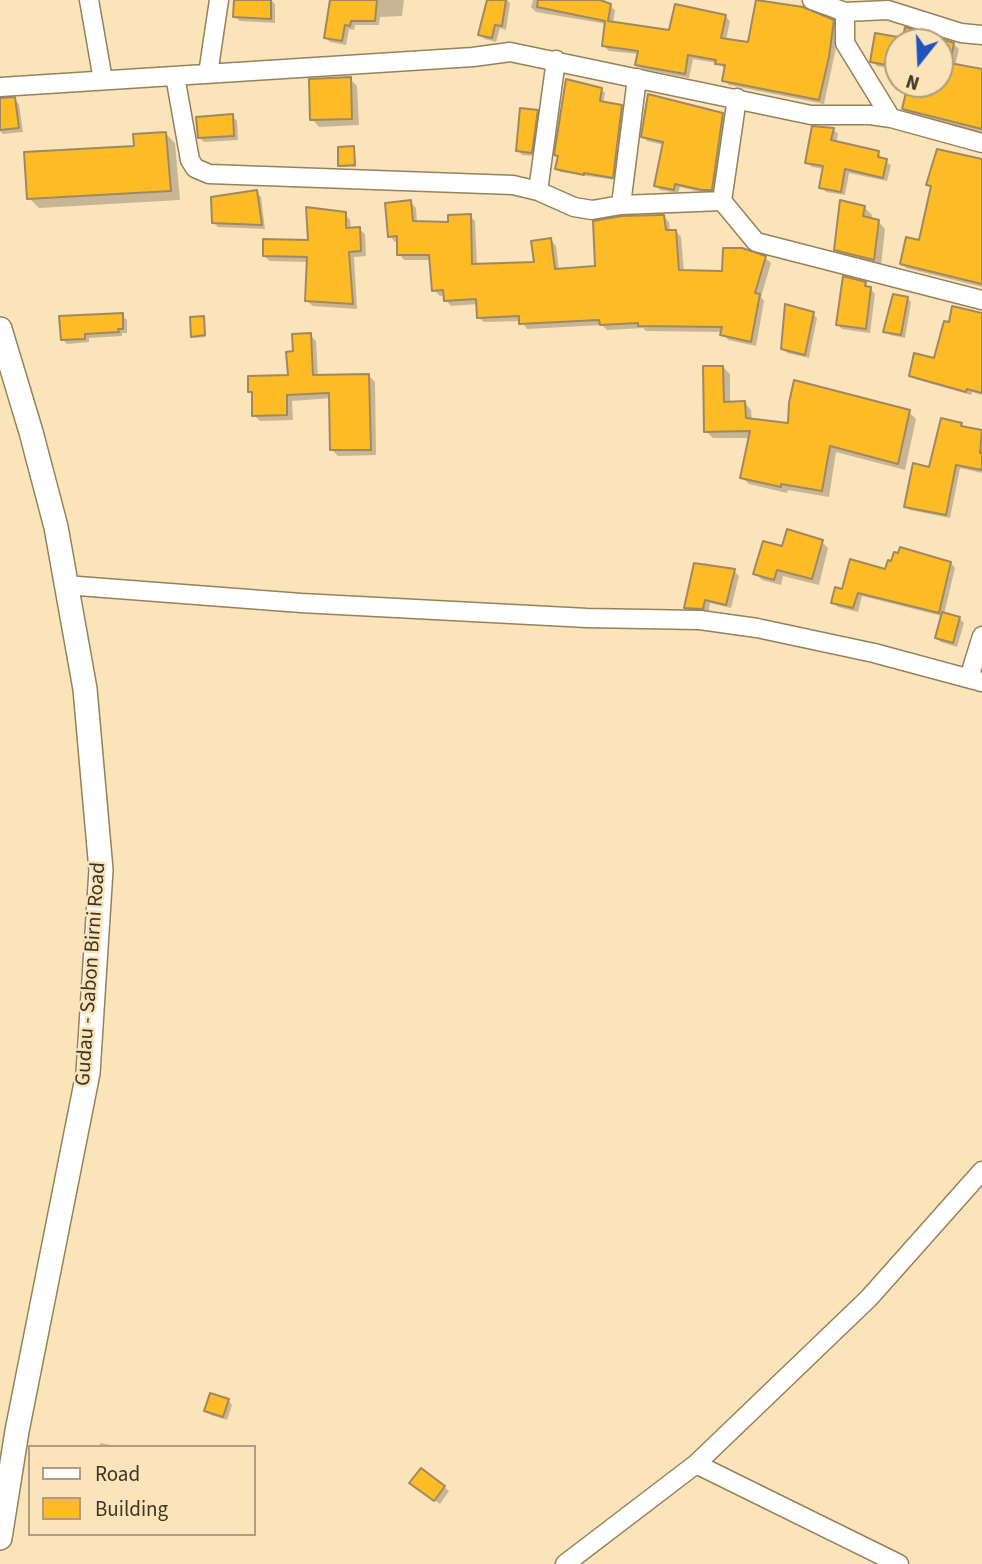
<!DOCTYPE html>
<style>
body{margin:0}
#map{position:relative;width:982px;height:1564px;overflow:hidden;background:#fbe3ba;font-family:"Source Sans 3",sans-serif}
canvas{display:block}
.legend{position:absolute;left:28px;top:1445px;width:228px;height:91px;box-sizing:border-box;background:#fbe3ba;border:2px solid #af9d7e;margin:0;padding:9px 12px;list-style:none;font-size:21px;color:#3e3524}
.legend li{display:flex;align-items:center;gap:14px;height:35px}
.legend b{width:35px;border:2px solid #af9d7e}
.north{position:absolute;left:884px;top:28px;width:70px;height:70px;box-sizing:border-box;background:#fbe3ba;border:2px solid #af9d7e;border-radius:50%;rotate:198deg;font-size:19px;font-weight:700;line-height:28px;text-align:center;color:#3e3524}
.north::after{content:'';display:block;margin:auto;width:24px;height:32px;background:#1d54c0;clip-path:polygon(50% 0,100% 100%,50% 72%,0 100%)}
</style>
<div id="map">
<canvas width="982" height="1564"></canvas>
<ul class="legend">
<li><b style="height:9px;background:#fff"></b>Road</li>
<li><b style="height:19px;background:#fdbc25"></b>Building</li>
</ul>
<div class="north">N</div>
</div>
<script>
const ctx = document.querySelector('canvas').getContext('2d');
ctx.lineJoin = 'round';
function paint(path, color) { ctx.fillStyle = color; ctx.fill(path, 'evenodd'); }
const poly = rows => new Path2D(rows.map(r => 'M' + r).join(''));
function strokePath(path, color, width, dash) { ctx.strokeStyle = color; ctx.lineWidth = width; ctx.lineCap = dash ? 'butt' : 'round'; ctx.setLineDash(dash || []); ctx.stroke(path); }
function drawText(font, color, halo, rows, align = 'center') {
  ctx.font = font + ' "Source Sans 3",sans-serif'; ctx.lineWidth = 5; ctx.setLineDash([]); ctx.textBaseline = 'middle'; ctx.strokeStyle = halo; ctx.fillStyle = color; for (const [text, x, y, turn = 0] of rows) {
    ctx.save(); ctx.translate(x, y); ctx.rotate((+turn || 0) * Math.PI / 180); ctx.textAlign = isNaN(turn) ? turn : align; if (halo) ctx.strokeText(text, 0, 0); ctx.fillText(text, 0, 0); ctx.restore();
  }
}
const shadow = poly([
 [236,0,271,0,275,4,275,23,240,21,235,17],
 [332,0,404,0,402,16,380,17,379,25,355,25,354,30,349,29,346,45,330,42,326,38],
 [489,0,507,0,510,3,506,30,500,28,496,42,485,39,480,35],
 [533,0,605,0,604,4,610,6,615,10,613,23,671,32,725,16,730,21,726,40,750,44,833,21,838,27,838,38,824,104,729,85,724,80,726,69,717,63,693,59,689,78,642,69,637,65,639,54,609,51,604,46,607,24,536,12,531,7],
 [906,29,953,44,959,49,955,66,980,71,982,69,982,132,909,114,904,109,910,84,940,84,940,42,898,42,898,70,877,66,872,61,876,35,904,40],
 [350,79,357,86,359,125,319,127,312,119],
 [601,89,605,93,603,103,621,106,625,110,616,180,560,172,557,168,559,157,556,155],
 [14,99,19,104,23,132,3,134,0,131,0,100],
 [537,112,541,116,536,156,522,155,518,150],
 [722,115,727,119,716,194,708,194,680,187,678,193,660,190,656,185,664,145,647,141,643,136],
 [232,116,237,121,238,140,204,142,199,137],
 [833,129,838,134,836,143,878,153,883,160,891,165,887,181,849,173,845,195,826,192,821,187,824,169,812,167,807,162],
 [166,134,175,143,180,200,39,208,29,198],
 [354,148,356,167,341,167,339,165],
 [982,160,982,287,906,268,902,263,921,242,932,189,928,185],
 [256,192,261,197,265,229,218,227,214,223],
 [410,202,416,208,417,223,450,224,470,216,475,221,477,266,536,263,551,240,556,246,559,270,596,268,664,217,669,222,670,232,676,231,681,237,684,272,724,273,765,258,771,263,761,297,764,301,756,346,728,340,723,332,646,331,643,328,607,330,602,325,527,329,521,321,484,322,478,317,478,304,451,306,446,300,445,295,440,296,434,290,432,260,404,260,399,254,399,241,395,242,390,236],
 [864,207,872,215,871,220,878,221,885,229,881,266,843,257,835,250],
 [345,214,350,220,351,229,359,229,365,234,366,256,354,257,357,309,313,306,307,301,308,262,270,261,264,256,310,242],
 [865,283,875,294,870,333,842,329,837,324],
 [907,298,911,302,905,338,890,335,885,331],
 [982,313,982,395,972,392,971,395,915,379,911,375,935,360],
 [813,314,817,318,809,358,787,353,783,349],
 [122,315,127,320,127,333,122,333,122,336,89,338,89,342,67,344,62,339],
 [203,318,206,337,195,338,193,336],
 [310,335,316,341,318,377,369,376,375,382,376,455,338,456,332,450,331,398,292,401,293,420,260,421,254,415,253,395,250,391,289,377,295,353],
 [723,367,730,374,730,403,745,403,751,410,752,421,790,425,909,412,916,419,905,470,836,452,829,497,788,490,787,493,749,484,742,477,750,438,713,438,706,431],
 [961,425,964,428,982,432,982,473,960,468,950,518,910,510,906,506],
 [822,542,828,548,819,585,783,576,781,585,762,580,755,573,783,549],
 [951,563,955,568,944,614,959,618,964,623,957,647,941,642,936,638,942,616,862,596,858,612,838,607,833,602,843,591,886,571],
 [734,571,739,576,731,608,710,603,708,613,691,612,686,608],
 [228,1400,232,1405,227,1420,211,1415,206,1410],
 [100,1443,116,1446,116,1447,100,1447],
 [416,1487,444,1487,449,1491,440,1504]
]);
const building = poly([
 [234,0,271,0,271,19,233,17,234,0],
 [330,0,377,0,375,21,351,21,350,26,345,25,342,41,324,38,330,0],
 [487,0,506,0,502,26,495,25,492,38,478,35,487,0],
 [538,0,600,0,611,4,608,21,669,30,675,4,726,15,721,38,748,42,756,0,803,7,834,20,829,57,819,100,722,81,725,65,715,64,716,60,688,55,685,74,635,65,638,51,602,46,605,21,537,7,538,0],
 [905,27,954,43,950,63,982,69,982,129,902,109,908,84,940,84,940,42,902,42,905,27],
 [875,33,898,37,898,67,870,62,875,33],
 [351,77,352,119,310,120,309,79,351,77],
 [566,79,602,88,600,101,622,105,613,178,584,173,584,175,555,169,558,156,554,155,566,79],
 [648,94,723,113,712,190,702,190,675,184,674,190,654,186,663,142,641,137,648,94],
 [15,97,19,128,0,130,0,98,15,97],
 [520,108,538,110,532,153,516,151,520,108],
 [233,114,234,136,198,138,196,117,233,114],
 [812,126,834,128,831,140,879,151,878,157,887,159,883,178,845,169,841,192,819,188,823,166,805,163,812,126],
 [166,132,171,191,27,199,24,152,134,146,133,134,166,132],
 [354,146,355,165,338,166,338,147,354,146],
 [937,149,982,159,982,284,900,264,906,237,919,240,931,186,926,185,937,149],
 [257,190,262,225,212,223,211,197,257,190],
 [411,200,413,221,448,222,448,215,471,214,472,264,534,262,531,241,551,238,555,269,595,266,593,221,622,216,661,215,664,215,666,230,676,230,679,270,722,271,723,248,742,248,766,256,755,293,760,294,751,342,720,335,722,327,638,326,638,323,600,325,599,320,519,324,519,316,477,318,476,299,444,301,443,290,432,291,429,255,397,255,397,236,388,237,385,203,411,200],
 [840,200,865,206,863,216,879,220,874,260,834,250,840,200],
 [306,207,346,212,346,228,360,227,361,251,349,252,353,304,305,301,307,257,263,256,263,239,308,240,306,207],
 [843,276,866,282,865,286,871,287,866,329,836,325,843,276],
 [893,294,908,297,901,335,883,332,893,294],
 [785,304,814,312,805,355,781,349,785,304],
 [952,306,982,313,982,393,967,389,966,392,909,376,914,353,934,358,944,321,949,322,952,306],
 [123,313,123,329,118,329,119,332,85,334,85,339,61,340,59,316,123,313],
 [204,316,205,335,191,337,190,317,204,316],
 [311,333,313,375,369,374,371,450,330,450,329,393,287,395,287,415,252,416,252,392,248,392,248,376,288,375,286,352,293,351,292,334,311,333],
 [703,366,723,366,724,402,745,401,746,418,788,423,789,403,794,380,910,410,898,464,830,446,822,491,781,484,781,487,740,478,750,431,704,432,703,366],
 [941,418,962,423,961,426,982,430,980,453,982,453,982,470,956,465,946,515,904,507,913,463,929,467,941,418],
 [787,529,823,540,812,579,777,570,774,580,753,574,763,541,782,546,787,529],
 [900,547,951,562,939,613,858,593,853,608,831,603,835,587,842,589,850,559,885,569,888,560,891,561,894,552,898,553,900,547],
 [694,563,735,569,726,605,705,600,703,609,684,608,694,563],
 [942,612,960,617,953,643,935,638,942,612],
 [210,1393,229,1399,223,1417,204,1411,210,1393],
 [421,1468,445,1486,434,1501,409,1483,421,1468]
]);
const minor = poly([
 [89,0,103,80],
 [812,0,845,12,845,43,891,118],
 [845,12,888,10,961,33,982,35],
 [208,74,219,0],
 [175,76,190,160,195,168,209,174,513,185,538,191,574,207,592,210,621,205,722,201],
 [0,87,473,57,510,52,811,115,870,115,891,118,982,143],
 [737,98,722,201,756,242,982,300],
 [538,191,556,60],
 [621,205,637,78],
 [65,585,301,603,587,618,700,620,757,628,874,653,982,682],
 [969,678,982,636],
 [696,1464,899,1564],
 [565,1564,696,1464,869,1298,982,1171]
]);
const major = poly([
 [0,329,31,432,56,527,85,689,101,870,88,1073,17,1431,0,1538]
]);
const streetNames = [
 ["Gudau - Sabon Birni Road",92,974,-86]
];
paint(shadow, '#0003');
paint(building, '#fdbc25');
strokePath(building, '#9f8962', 2);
strokePath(minor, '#96815a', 21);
strokePath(major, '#96815a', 26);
strokePath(minor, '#fff', 18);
strokePath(major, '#fff', 23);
drawText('21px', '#3e3524', '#fbe3ba', streetNames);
</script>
